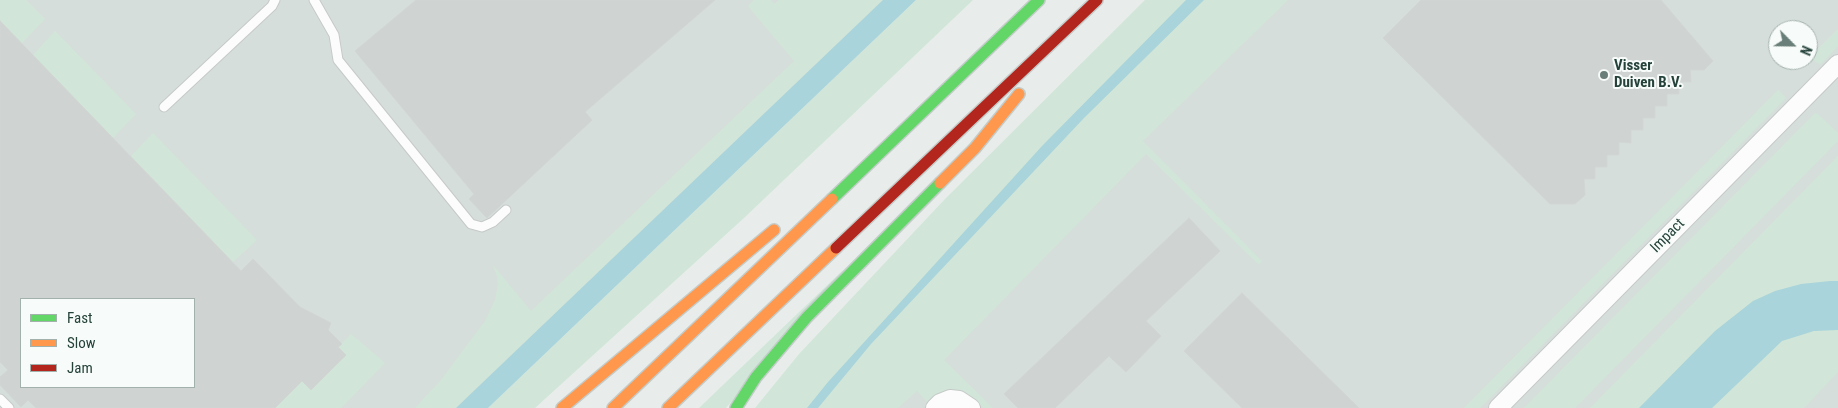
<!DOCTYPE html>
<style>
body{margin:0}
#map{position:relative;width:1838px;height:408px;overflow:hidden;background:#e8edeb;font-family:"Roboto Condensed",sans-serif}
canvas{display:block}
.legend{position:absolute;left:20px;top:298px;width:175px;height:90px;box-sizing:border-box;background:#f7fbf9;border:1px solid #a3b1ad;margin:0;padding:6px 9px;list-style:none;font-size:15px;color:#24423a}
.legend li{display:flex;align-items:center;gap:10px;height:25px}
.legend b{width:25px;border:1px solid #a3b1ad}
.north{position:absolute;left:1768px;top:20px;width:50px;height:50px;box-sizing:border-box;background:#f7fbf9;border:1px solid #a3b1ad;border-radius:50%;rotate:113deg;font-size:14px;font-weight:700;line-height:20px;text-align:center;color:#24423a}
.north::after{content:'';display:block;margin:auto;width:18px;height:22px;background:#697e78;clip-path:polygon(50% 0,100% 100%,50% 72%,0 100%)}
</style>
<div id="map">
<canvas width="1838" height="408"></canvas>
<ul class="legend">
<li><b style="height:6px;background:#63d668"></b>Fast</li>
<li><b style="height:6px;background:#ff974d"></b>Slow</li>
<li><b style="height:6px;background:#b3261e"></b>Jam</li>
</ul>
<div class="north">N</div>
</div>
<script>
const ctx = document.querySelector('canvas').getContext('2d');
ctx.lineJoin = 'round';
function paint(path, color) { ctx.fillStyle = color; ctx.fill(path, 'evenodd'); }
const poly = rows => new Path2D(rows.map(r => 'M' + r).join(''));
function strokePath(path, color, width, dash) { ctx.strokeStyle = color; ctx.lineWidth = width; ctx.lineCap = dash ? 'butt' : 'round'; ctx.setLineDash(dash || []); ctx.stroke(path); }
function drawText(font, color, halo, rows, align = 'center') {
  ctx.font = font + ' "Roboto Condensed",sans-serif'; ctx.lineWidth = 4; ctx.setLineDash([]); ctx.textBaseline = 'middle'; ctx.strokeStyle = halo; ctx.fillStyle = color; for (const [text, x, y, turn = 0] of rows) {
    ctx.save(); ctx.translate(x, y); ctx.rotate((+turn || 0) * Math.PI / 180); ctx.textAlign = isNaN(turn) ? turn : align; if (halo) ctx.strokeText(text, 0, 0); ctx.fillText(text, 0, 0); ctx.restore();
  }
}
const built = poly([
 [0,0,902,0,473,408,0,408],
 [21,299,194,299,194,387,21,387],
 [1198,0,1838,0,1838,408,812,408],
 [1778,30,1808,30,1808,60,1778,60]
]);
const green = poly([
 [0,0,26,0,45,19,22,43,0,20],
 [754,0,771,0,774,4,779,0,883,0,456,408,415,408,441,380,485,321,495,300,498,285,497,276,493,265,531,311,794,61,748,6],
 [916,0,973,0,744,218,535,408,488,408],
 [1145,0,1288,0,1143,141,1262,261,1259,265,1146,154,944,360,993,408,983,408,964,393,954,391,928,403,917,391,898,408,755,408,799,354,945,199],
 [1838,29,1838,46,1821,64,1817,63,1810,57],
 [55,31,136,114,113,138,33,55],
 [1778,90,1786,98,1480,408,1464,408],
 [1815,113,1819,115,1838,133,1838,141,1575,408,1524,408],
 [153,133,257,240,233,262,131,156],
 [1838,156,1838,283,1645,408,1590,408],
 [844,269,726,408,699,408],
 [1838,326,1838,372,1804,408,1695,408,1786,336],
 [351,334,385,363,346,403,341,408,275,408,302,381,311,389,346,356,338,347]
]);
const water = poly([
 [883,0,916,0,488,408,456,408],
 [1186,0,1204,0,1084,118,871,344,818,408,807,408,828,382,1042,146],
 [1830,281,1838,281,1838,330,1814,331,1782,341,1712,408,1639,408,1715,331,1753,301,1775,291,1801,284]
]);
const building = poly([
 [416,0,715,0,585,112,592,120,487,218,469,199,474,194,355,51,416,0],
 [1421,0,1661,0,1713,61,1704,70,1690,70,1691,82,1678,82,1679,94,1667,94,1667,106,1655,106,1655,118,1643,118,1643,130,1631,130,1631,143,1619,142,1619,155,1607,155,1607,167,1595,167,1595,179,1584,179,1585,195,1575,204,1550,204,1383,38,1421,0],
 [0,21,241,271,253,259,300,307,331,323,328,330,342,344,338,347,346,355,311,390,302,381,275,408,36,408,28,400,21,407,0,385,0,377,8,370,0,362,0,21],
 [21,299,194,299,194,387,21,387,21,299],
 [1189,218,1220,251,1146,321,1161,336,1126,372,1109,356,1055,408,1018,408,1004,394,1189,218],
 [1242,293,1359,408,1242,408,1184,351,1242,293]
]);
const lane = poly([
 [314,0,334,35,338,60,471,224,482,227,493,222,506,210],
 [164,107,272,6,275,0],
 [0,399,9,408]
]);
const street = poly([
 [935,408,940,403,950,399,959,400,971,408],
 [1498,408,1838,64]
]);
const fast = poly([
 [832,199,1039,0],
 [736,408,756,377,807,317,940,183]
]);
const slow = poly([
 [940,183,975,148,1019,94],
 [562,408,774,230],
 [613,408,832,199],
 [668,408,836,248]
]);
const jam = poly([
 [836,248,1097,0]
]);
const markers = [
 [1604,75,5,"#697e78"]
];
const poiNames = [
 ["Visser",1614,66],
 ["Duiven B.V.",1614,83]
];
const streetNames = [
 ["Impact",1668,236,-45]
];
paint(built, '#d6dedb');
paint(green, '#d1e6d8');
paint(water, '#a9d4db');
paint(building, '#cfd4d2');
strokePath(building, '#d1d6d4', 1);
strokePath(lane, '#c5cac8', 11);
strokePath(street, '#c5cac8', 20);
strokePath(fast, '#c3ccc9', 14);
strokePath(slow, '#c3ccc9', 14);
strokePath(jam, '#c3ccc9', 14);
strokePath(lane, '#fcfcfc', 9);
strokePath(street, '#fcfcfc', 18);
strokePath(fast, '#63d668', 11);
strokePath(slow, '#ff974d', 11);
strokePath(jam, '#b3261e', 11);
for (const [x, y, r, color] of markers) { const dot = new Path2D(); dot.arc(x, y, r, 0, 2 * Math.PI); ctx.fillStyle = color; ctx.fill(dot); strokePath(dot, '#f7fbf9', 2); }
drawText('bold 15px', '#24423a', '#f7fbf9', poiNames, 'left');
drawText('15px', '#24423a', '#f7fbf9', streetNames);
</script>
